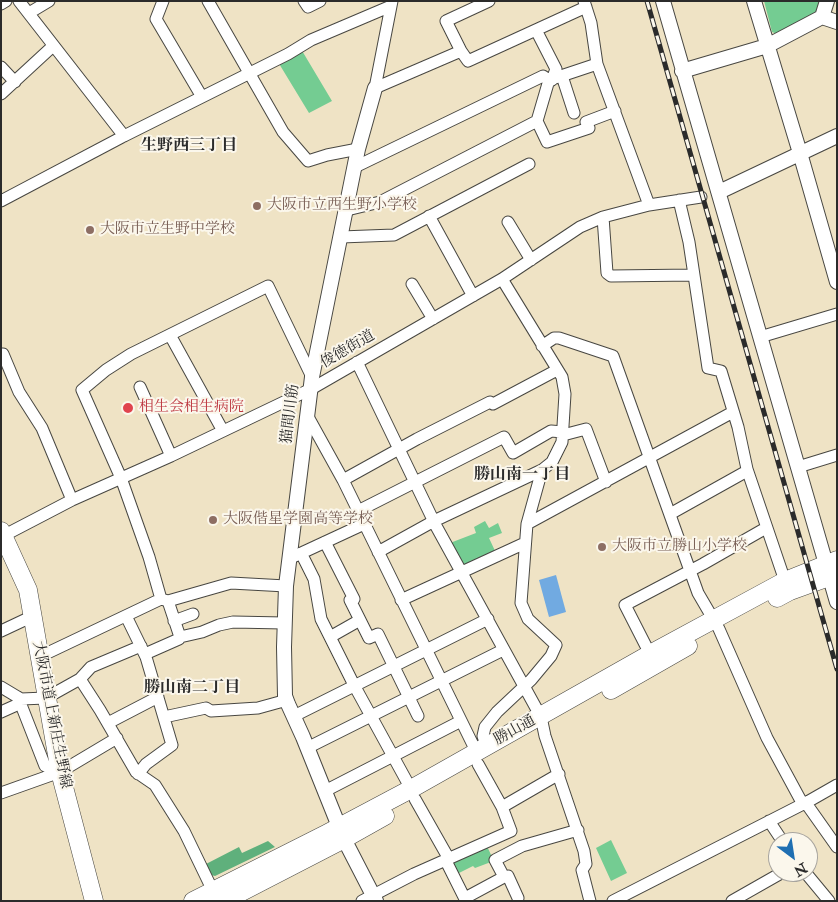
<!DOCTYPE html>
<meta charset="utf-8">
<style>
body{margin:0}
#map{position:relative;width:838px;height:902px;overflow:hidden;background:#efe3c5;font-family:"IM FELL Double Pica",serif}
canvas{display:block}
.frame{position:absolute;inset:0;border:2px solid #2b2b2b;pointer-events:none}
.north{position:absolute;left:768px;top:832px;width:50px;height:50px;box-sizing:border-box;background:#fbf7ec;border:1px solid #a8a59f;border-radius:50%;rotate:149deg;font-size:14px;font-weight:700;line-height:20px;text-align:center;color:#2b2b2b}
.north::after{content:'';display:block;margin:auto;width:18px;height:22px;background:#1f6fb2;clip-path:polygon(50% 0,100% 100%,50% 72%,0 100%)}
</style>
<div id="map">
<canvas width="838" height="902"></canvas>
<div class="frame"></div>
<div class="north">N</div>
</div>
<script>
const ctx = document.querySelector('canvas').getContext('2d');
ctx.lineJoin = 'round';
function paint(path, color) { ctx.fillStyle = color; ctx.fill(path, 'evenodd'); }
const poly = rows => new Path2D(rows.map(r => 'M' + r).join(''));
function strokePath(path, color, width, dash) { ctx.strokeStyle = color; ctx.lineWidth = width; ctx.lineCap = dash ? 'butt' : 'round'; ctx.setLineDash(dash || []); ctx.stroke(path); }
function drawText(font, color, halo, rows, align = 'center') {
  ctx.font = font + ' "IM FELL Double Pica","Noto Serif JP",serif'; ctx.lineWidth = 4; ctx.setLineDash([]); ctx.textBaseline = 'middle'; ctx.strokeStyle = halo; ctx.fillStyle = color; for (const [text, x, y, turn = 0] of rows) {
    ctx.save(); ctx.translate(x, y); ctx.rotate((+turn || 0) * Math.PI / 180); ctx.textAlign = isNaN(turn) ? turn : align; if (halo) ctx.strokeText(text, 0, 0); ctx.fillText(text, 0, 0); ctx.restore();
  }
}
const green = poly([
 [764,1,821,1,818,13,777,34,772,32],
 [301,49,332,101,309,113,278,62],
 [485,521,489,528,498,523,502,533,489,538,496,553,462,566,450,543,476,533,474,527],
 [611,840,627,873,611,881,596,848],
 [486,844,492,857,491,862,475,868,473,866,457,874,450,859]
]);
const forest = poly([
 [268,841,275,847,215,876,211,875,206,864,239,847,242,853]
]);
const water = poly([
 [556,575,566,612,549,617,539,580]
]);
const minor = poly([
 [19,1,124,136],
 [163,1,156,19,202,97],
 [208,1,283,132,308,161,327,155,358,149],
 [304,1,308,7,320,1],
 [584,1,591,23,597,64,649,205],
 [1,4,6,1],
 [29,13,49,1],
 [536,30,556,69,552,80],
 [461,51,468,61,586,7],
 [1,67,15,82],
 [562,76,574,113],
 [375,88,461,51,446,21,489,1],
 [375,88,392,1],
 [1,94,53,46],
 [537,121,547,142,589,128,586,122,615,111],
 [355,167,543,76,549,80,597,64],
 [679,200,689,242,708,368,721,371,738,427,747,469,785,581],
 [1,201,124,136,288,54,311,40,391,6],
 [347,210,380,202,537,121,549,80],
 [429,216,473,296],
 [603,217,607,273,611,276,694,275],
 [508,222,531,260],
 [341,237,394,235,529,164],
 [412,284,433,319],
 [170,335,223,431],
 [760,337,837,314],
 [542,346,554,338,559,338,613,356,698,593,719,629,767,738,800,799,803,803,808,806,837,847],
 [1,354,3,354,19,392,42,428,72,500],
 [357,362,436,526,541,717,545,736,584,851,586,864,582,870,590,901],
 [140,387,171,456],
 [307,415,343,480,477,753],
 [563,435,586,429,606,482],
 [798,467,837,455],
 [343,480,417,439,490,402,493,404,557,370],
 [358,511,504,437,513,453,551,431,563,432],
 [670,514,747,471],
 [527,524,733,412],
 [1,537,72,500,171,456,311,389,502,279,580,227,603,217,649,205,701,197],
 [325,542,354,599,350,600,369,638,378,634,418,716],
 [378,552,434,521,542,470,552,462,562,442,565,394,562,377,502,279],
 [301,553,314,579,321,619,354,685,411,789],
 [295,556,364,524],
 [161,599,149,557,121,478,82,390,106,370,131,354,268,286,312,377],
 [401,600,525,543],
 [168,601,180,637],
 [126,616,146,657,172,745,146,764,138,774],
 [174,621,193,614],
 [1,631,33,616],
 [330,637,360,620],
 [145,654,179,639,180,637,202,632,219,625,233,622,284,623],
 [650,654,625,605,703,564,766,528],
 [39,657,161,599,168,601,231,583,286,586],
 [80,679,100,710,136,772,155,785,184,831,213,891],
 [1,687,21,699,46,698,80,679,91,667,141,646],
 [18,697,45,766,60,772],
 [1,712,21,703],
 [294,716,488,619],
 [164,717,206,708,211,711,258,708,287,700],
 [108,723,158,697],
 [487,747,483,736,485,727,497,712,531,680,551,656,556,645,528,619,521,603,527,524,542,470],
 [307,748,503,650],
 [325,791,461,721],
 [1,793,60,772,117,738],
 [415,799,449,859],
 [502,807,559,774],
 [769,821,783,842],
 [446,861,466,901],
 [805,872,829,901],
 [504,877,508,876,518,898],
 [465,898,504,877,495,860,522,846,578,830],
 [362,901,414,874,511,831,502,807,478,764],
 [613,901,809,801,837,785],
 [732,901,783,872]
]);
const tertiary = poly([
 [663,1,837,602],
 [754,1,800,153,837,282],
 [822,17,827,1],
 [682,71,767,46,822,17,837,22],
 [375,88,358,149,312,377,286,586,284,647,285,696,288,704,303,737,344,839,376,901],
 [719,192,837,136]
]);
const primary = poly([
 [1,531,28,590,60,772,94,901],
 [777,598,790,591,837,574],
 [611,690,688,646],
 [193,901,326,834,411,789,650,654,785,581,837,560],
 [224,901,344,839,385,816]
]);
const rail = poly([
 [647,1,837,669]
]);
const markers = [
 [257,206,5,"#8d6e63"],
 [90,230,5,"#8d6e63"],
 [128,408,6,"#e0444e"],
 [213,520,5,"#8d6e63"],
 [602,547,5,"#8d6e63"]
];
const educationNames = [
 ["大阪市立西生野小学校",267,206],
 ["大阪市立生野中学校",100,230],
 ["大阪偕星学園高等学校",223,520],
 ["大阪市立勝山小学校",612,547]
];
const streetNames = [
 ["俊徳街道",348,350,-30],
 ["猫間川筋",291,414,-83],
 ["大阪市道上新庄生野線",51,715,79],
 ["勝山通",515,731,-29]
];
const healthNames = [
 ["相生会相生病院",139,408]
];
const neighbourhoodNames = [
 ["生野西三丁目",189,147],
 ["勝山南一丁目",522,476],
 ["勝山南二丁目",192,689]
];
paint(green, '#74cc92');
paint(forest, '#5fb07c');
paint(water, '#71aae1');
strokePath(minor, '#484742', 13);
strokePath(tertiary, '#484742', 16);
strokePath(primary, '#484742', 19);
strokePath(minor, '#fff', 11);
strokePath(tertiary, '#fff', 14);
strokePath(primary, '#fff', 18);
strokePath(rail, '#2b2b2b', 5);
strokePath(rail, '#fbf7ec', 3, [9]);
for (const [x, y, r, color] of markers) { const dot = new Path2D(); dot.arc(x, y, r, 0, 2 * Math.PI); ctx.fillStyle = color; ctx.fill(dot); strokePath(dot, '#fbf7ec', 2); }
drawText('15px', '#785e54', '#fbf7ec', educationNames, 'left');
drawText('15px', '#2b2b2b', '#fbf7ec', streetNames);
drawText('15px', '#be3a42', '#fbf7ec', healthNames, 'left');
drawText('bold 16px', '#2b2b2b', '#fbf7ec', neighbourhoodNames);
</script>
